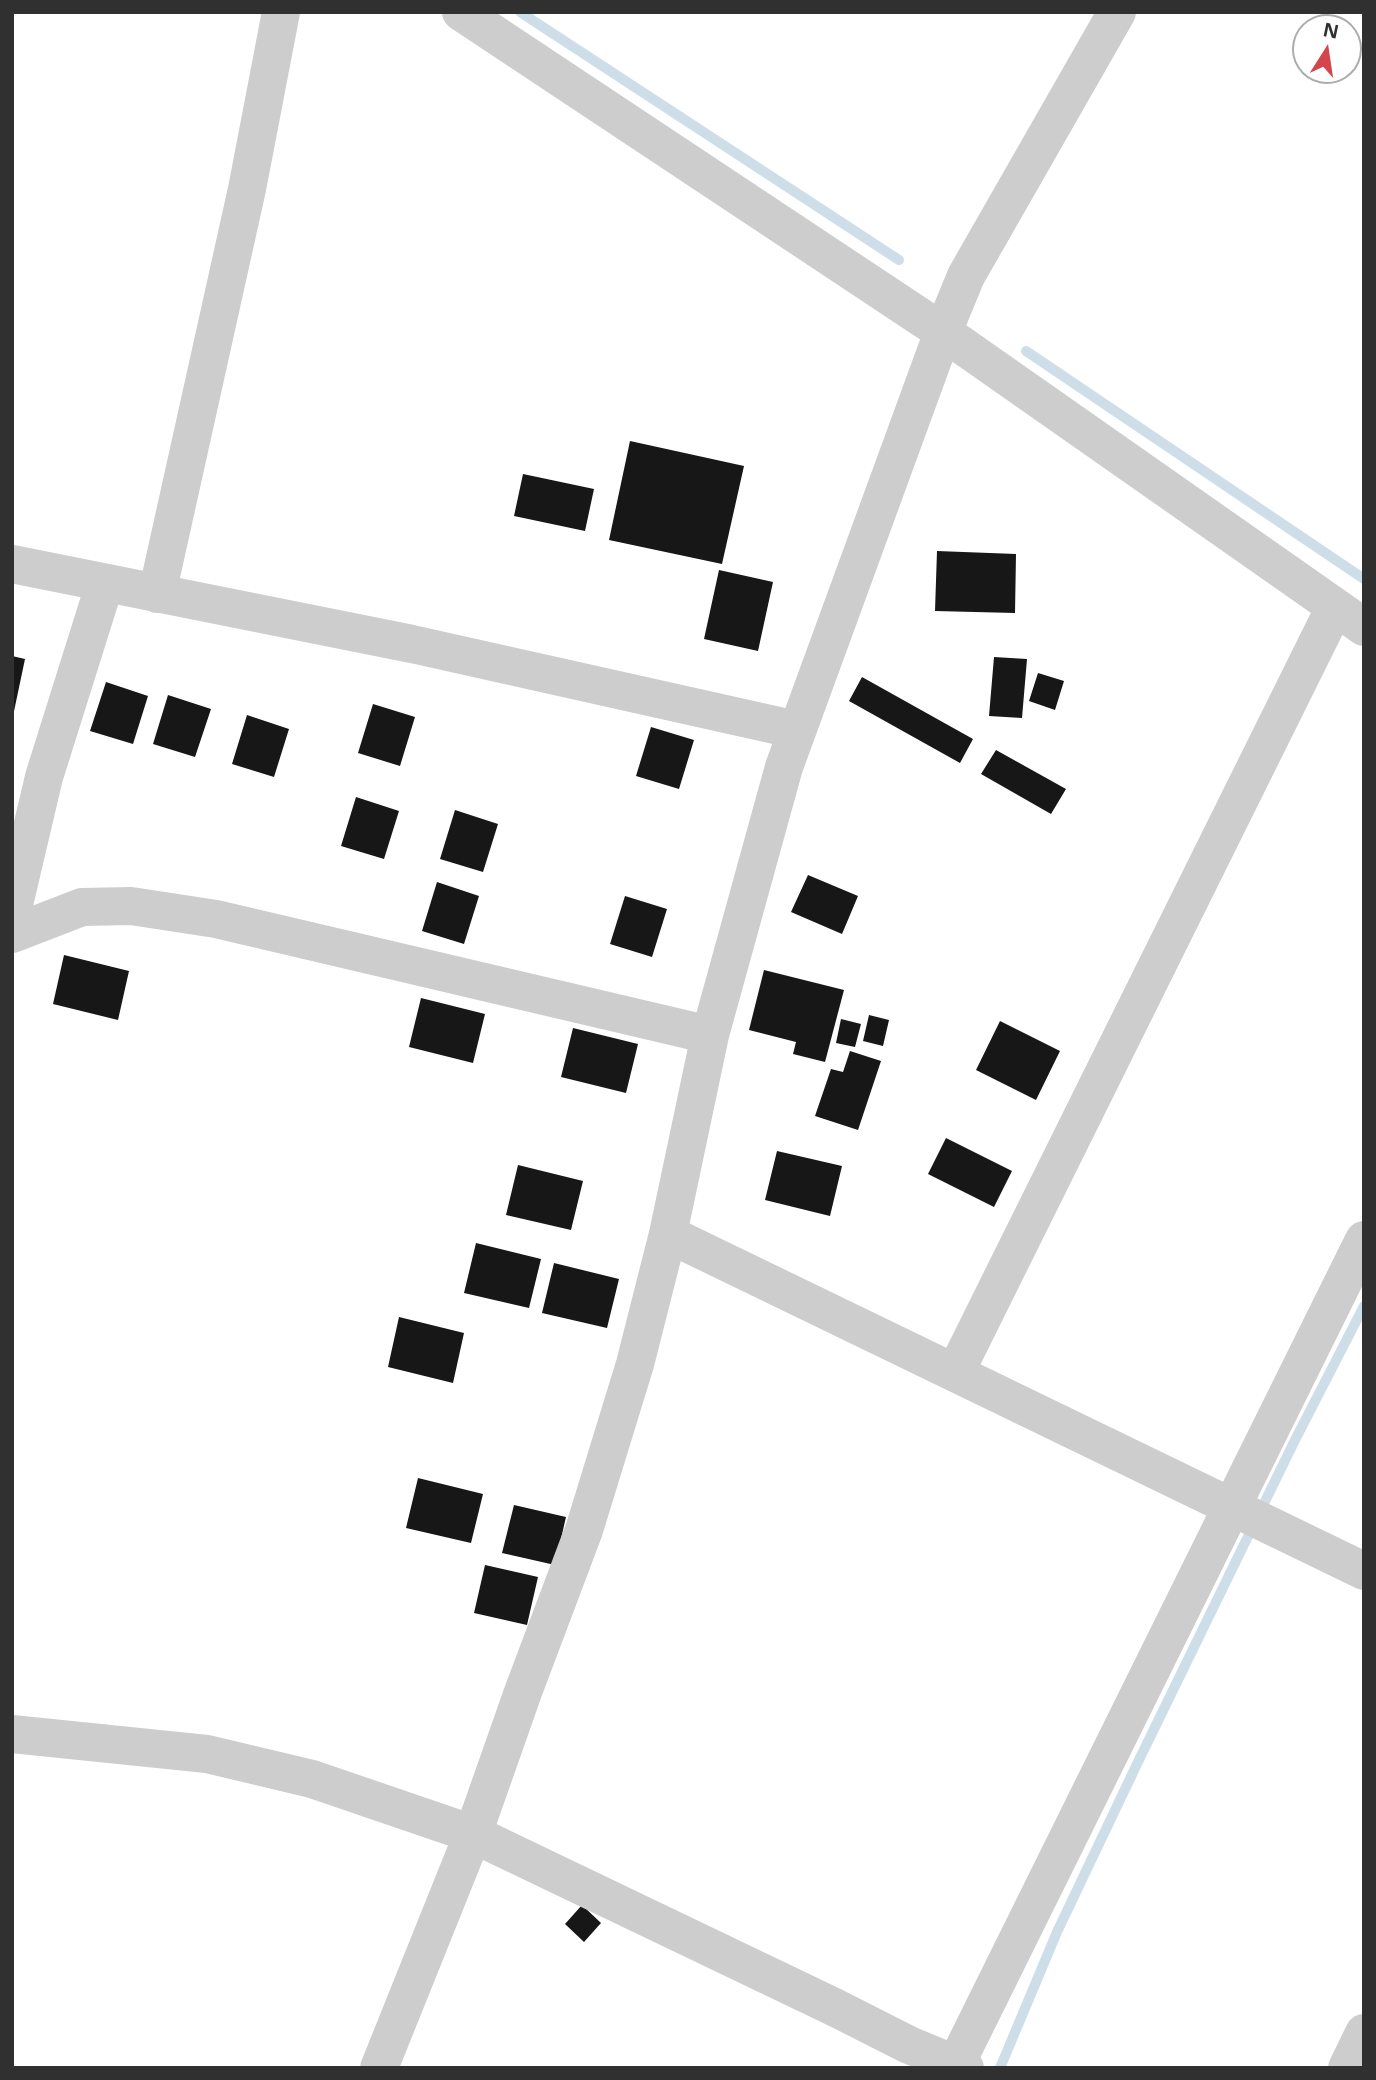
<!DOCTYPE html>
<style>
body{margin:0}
#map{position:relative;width:1376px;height:2080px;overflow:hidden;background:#fff;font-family:"Noto Sans",sans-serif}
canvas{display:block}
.frame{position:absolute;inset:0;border:14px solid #303030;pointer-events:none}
.north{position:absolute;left:1292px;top:14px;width:70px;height:70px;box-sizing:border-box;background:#fff;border:2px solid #acacac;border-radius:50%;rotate:12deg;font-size:19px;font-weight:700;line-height:28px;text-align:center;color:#303030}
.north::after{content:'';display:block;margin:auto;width:24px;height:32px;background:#d3464b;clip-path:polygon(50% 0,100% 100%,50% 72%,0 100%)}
</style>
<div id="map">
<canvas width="1376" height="2080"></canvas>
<div class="frame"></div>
<div class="north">N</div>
</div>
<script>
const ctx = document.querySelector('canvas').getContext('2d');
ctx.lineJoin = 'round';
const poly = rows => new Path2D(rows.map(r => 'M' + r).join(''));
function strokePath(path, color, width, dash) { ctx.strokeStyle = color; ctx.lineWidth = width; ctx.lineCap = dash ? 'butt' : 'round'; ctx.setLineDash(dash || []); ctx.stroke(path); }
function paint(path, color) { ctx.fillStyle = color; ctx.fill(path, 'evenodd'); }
const stream = poly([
 [520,12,899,260],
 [1026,351,1364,579],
 [1000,2068,1057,1932,1137,1764,1294,1442,1364,1306]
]);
const building = poly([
 [630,441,744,466,722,564,609,540],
 [523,474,594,489,585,531,514,516],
 [937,551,1016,554,1015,613,935,611],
 [719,570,773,582,758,651,704,639],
 [12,656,25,659,13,716,12,716],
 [994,657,1027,659,1022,718,989,716],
 [1038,673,1064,681,1055,710,1029,701],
 [862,677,973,739,960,763,849,701],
 [106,682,148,696,133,744,90,731],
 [168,695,211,709,195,757,153,744],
 [373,704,415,717,400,766,358,753],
 [247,715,289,729,274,777,232,764],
 [651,727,694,740,679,789,636,776],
 [996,750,1066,789,1051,814,981,774],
 [356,797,399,811,384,859,341,846],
 [455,810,498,824,483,872,440,859],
 [808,875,858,896,842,934,791,912],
 [437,882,479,896,464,944,422,931],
 [625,896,667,909,652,957,610,944],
 [64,955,129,971,118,1020,53,1004],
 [764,970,844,990,825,1062,793,1054,796,1042,749,1030],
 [421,998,485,1014,473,1063,409,1047],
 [869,1015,889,1020,883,1046,863,1041],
 [841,1019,861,1024,855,1047,836,1043],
 [1000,1021,1060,1051,1036,1100,976,1070],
 [573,1028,638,1044,626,1093,561,1077],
 [850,1051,881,1061,858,1130,815,1116,831,1069,843,1072],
 [946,1138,1012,1171,994,1207,928,1174],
 [777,1151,842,1166,830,1216,765,1200],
 [518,1165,583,1181,571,1230,506,1215],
 [476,1243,541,1259,529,1308,464,1293],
 [554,1263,619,1279,607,1328,542,1313],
 [399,1317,464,1333,453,1383,388,1367],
 [418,1478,483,1494,471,1543,406,1528],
 [514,1505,566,1517,555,1565,502,1553],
 [485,1565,538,1577,527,1625,474,1613],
 [582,1905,601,1923,584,1942,565,1924]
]);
const minor = poly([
 [461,12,943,332,1364,627],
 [12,564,412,644,797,730],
 [157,594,247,189,281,12],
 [12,913,44,777,105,583],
 [12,934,82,907,131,906,216,919,710,1035],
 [668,1234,1364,1571],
 [955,1373,1335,607],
 [12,1734,207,1754,312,1779,473,1834,836,2008,909,2045,965,2068],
 [379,2068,473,1834,523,1692,584,1530,635,1364,668,1234,710,1035,784,767,943,332,966,276,1117,12],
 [954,2068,1364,1240],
 [1347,2068,1364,2033]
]);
strokePath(stream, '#cedee9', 10);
paint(building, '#171717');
strokePath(minor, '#cdcdcd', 38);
</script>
